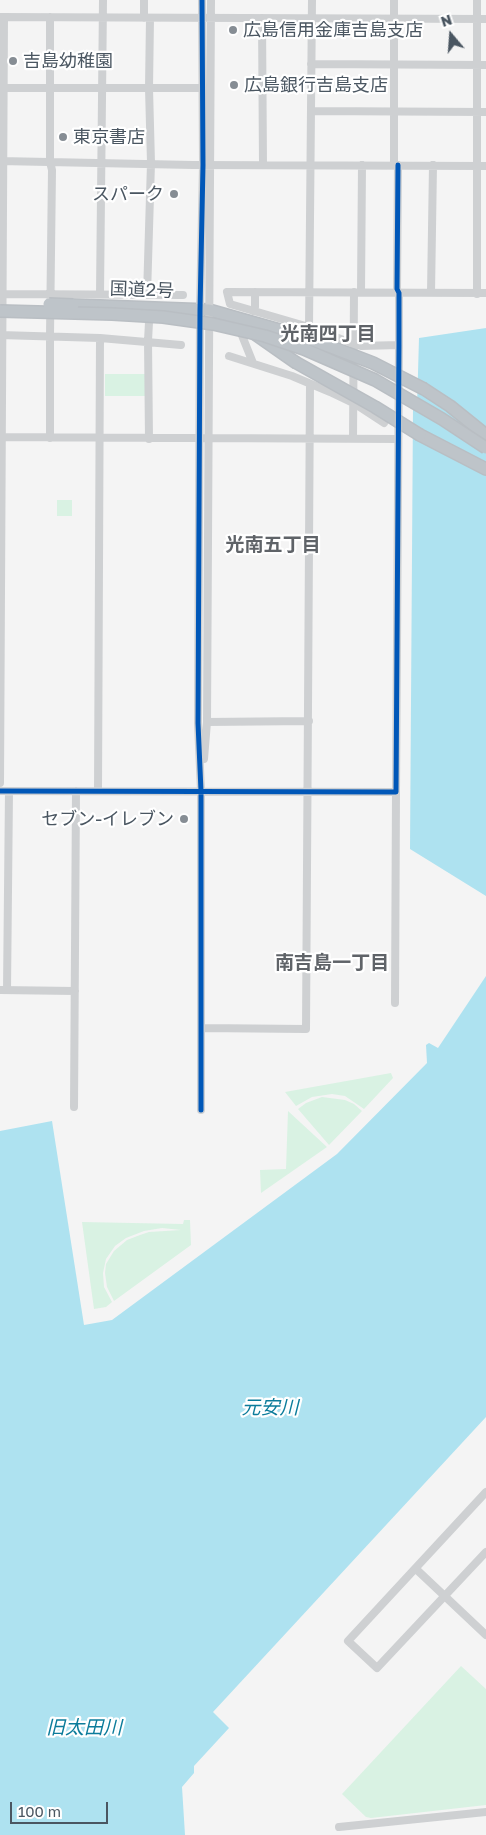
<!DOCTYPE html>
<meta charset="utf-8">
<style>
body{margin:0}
#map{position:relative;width:486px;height:1835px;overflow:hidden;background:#f4f4f4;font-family:"Golos Text",sans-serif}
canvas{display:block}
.north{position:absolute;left:426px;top:10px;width:50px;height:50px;-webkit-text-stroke:4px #fff;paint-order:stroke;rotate:342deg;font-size:14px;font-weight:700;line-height:20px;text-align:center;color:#4a5661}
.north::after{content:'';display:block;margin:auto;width:18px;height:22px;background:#4a5661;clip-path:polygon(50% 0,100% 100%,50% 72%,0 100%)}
.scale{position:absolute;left:10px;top:1802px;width:98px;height:22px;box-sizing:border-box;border:2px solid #4a5661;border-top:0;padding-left:6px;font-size:15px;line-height:18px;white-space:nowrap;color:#4a5661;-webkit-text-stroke:4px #fff;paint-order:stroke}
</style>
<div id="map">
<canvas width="486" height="1835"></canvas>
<div class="north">N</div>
<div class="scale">100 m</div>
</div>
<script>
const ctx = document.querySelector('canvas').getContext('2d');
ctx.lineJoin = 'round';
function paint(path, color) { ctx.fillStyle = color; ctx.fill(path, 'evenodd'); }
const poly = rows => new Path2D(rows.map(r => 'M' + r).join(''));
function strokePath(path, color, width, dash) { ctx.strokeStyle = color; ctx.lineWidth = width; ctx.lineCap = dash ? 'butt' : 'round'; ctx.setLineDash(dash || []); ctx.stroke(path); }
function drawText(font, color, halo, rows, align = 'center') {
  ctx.font = font + ' "Golos Text","Noto Sans JP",sans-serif'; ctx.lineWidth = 4.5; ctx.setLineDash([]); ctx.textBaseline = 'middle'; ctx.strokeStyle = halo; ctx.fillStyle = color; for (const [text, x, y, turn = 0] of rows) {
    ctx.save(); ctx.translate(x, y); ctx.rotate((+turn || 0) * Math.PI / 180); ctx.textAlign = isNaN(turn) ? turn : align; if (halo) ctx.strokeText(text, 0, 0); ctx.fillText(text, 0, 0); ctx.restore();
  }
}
const green = poly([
 [105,374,147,374,147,396,105,396],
 [57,500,72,500,72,516,57,516],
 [391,1073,393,1078,364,1109,345,1096,332,1094,312,1097,296,1106,285,1092],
 [322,1097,345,1100,354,1104,362,1111,329,1145,298,1109,306,1103],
 [288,1111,327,1147,261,1193,260,1170,286,1169],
 [184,1220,190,1220,191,1245,114,1301,107,1287,105,1273,106,1264,114,1251,127,1240,140,1235,149,1232,181,1230,162,1228,144,1231,126,1238,115,1246,106,1259,103,1273,104,1287,112,1302,106,1307,94,1309,82,1222,183,1224],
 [461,1666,486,1689,486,1805,371,1818,366,1817,342,1794]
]);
const water = poly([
 [486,328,486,896,410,849,413,407,417,407,419,338],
 [486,976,486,1417,213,1712,229,1728,194,1766,194,1773,182,1787,185,1835,0,1835,0,1131,52,1121,84,1325,112,1320,337,1154,427,1063,426,1045,429,1043,438,1048]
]);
const minor = poly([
 [144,0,144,18],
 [394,0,394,165],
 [0,17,486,19],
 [50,17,50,162,52,170,50,335,50,438],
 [262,18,263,165],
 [311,64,486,65],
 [4,88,202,88],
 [311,111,486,112],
 [0,161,193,165,486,166],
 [361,292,362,165],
 [431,293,433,165],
 [0,294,183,295],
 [100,294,103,0],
 [477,294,477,0],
 [147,295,151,163,149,88,150,18],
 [253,311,255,307,255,292],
 [309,327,312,0],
 [239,328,253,363],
 [0,335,100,338,181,345],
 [399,345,361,346,354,344,309,327,230,304,227,292,486,293],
 [229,356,292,376,330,392,355,404,384,423],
 [0,437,398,439],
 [149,439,148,341,149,322,152,314],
 [353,439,354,292],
 [207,722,309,721],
 [204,759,207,722,211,0],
 [0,783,4,17],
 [0,791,396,792,399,345,399,293,397,289,398,165],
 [98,791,100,338],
 [0,990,75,991],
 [7,990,9,791],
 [395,1003,396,792],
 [201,1028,306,1029,310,384],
 [74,1107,76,791],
 [201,1110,201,791,198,723,200,310,203,165,202,0],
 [486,1492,348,1641,377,1668,486,1552],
 [416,1569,486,1635],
 [339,1827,486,1812]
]);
const highway = poly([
 [73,305,209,310,308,338],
 [255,334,295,362],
 [424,389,450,406,486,435],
 [420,435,486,469]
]);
const highwayBridge = poly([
 [49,304,73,305],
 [0,311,112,314,163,317,213,324,265,336,304,349,375,380,442,419,486,448],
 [308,338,373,363,424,389],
 [295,362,375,407,420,435]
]);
const cycleway = poly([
 [0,791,396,792,399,345,399,293,397,289,398,165],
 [201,1110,201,791,198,723,200,310,203,165,202,0]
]);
const markers = [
 [233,30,5,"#868d94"],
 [13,61,5,"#868d94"],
 [234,85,5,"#868d94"],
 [63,137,5,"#868d94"],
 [174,194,5,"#868d94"],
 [184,819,5,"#868d94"]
];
const poiNames = [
 ["広島信用金庫吉島支店",243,30],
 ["吉島幼稚園",23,61],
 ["広島銀行吉島支店",244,85],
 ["東京書店",73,137],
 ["スパーク",164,194,"right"],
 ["セブン-イレブン",174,819,"right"]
];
const streetNames = [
 ["国道2号",142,290,2]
];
const neighbourhoodNames = [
 ["光南四丁目",328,334],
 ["光南五丁目",273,545],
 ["南吉島一丁目",332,963]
];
const waterNames = [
 ["元安川",270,1408],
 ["旧太田川",84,1728]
];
paint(green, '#d9f2e3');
paint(water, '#aee2f0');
strokePath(highway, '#b9bec3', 14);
strokePath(minor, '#ced0d2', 8);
strokePath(highway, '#bec4c9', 11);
strokePath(highwayBridge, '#b9bec3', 14, []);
strokePath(highwayBridge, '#bec4c9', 11);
strokePath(cycleway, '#0057b8', 5);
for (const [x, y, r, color] of markers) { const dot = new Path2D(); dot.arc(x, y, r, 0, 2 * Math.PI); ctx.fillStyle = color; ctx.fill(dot); strokePath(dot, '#fff', 2); }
drawText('18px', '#4a5661', '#fff', poiNames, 'left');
drawText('18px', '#4a5661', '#fff', streetNames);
drawText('bold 19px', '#5f6368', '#fff', neighbourhoodNames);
drawText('italic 19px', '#0c7c9b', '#fff', waterNames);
</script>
